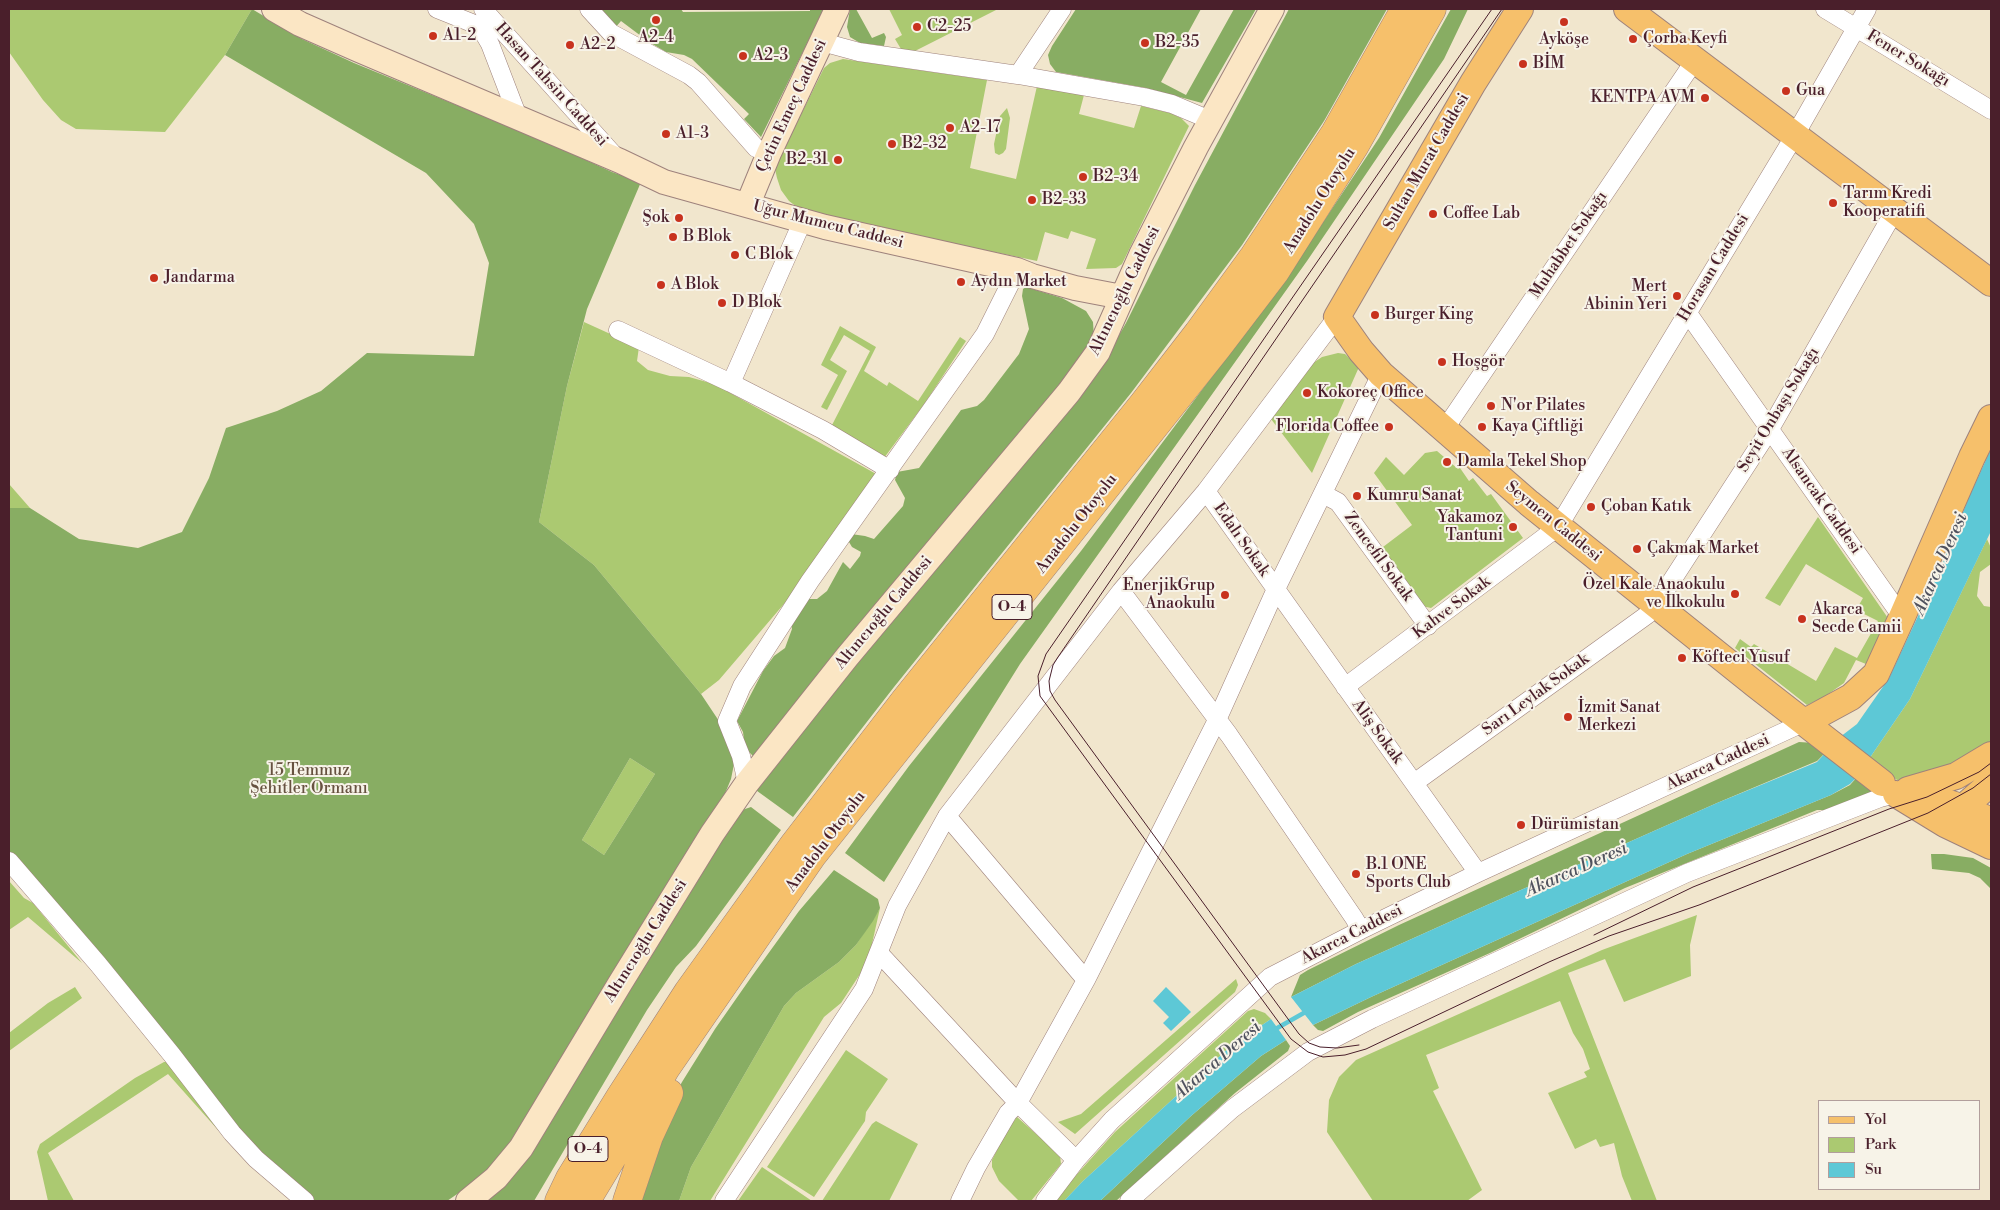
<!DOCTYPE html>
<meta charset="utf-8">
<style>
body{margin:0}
#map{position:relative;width:2000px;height:1210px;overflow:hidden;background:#f1e6cd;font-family:"Libre Bodoni",serif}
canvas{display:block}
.frame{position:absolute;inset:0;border:10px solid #4a1f2b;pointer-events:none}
.legend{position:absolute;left:1818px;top:1100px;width:162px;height:90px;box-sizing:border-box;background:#f7f3e8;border:1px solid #b29e9c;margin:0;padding:6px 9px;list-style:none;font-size:15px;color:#4a1f2b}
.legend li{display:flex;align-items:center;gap:10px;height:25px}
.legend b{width:25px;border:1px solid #b29e9c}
</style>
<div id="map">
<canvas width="2000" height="1210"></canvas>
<div class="frame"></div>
<ul class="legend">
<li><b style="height:6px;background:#f6c06b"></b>Yol</li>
<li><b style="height:14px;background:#abc971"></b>Park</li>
<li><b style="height:14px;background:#5dc8d6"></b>Su</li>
</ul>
</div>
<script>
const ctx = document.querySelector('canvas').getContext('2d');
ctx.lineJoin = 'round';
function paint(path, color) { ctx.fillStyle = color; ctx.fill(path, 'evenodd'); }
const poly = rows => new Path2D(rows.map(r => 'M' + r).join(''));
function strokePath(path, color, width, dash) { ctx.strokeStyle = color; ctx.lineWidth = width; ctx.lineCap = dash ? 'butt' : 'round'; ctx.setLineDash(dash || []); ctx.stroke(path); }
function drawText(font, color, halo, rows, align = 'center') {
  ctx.font = font + ' "Libre Bodoni",serif'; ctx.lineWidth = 4; ctx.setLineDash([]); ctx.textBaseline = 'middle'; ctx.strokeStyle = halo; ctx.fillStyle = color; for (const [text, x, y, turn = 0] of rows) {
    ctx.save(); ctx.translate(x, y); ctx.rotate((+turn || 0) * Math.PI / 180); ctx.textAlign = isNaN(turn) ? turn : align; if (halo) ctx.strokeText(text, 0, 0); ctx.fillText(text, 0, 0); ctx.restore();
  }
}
const green = poly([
 [11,9,252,9,225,55,165,132,76,129,61,120,43,100,9,52,9,11],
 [889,9,998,9,915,51,901,49,895,39,902,35],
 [843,59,987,80,970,168,1016,179,1037,86,1084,95,1079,114,1134,128,1141,106,1170,113,1181,118,1189,126,1122,264,1116,268,1086,269,1096,239,1071,231,1068,239,1045,232,1037,261,1004,254,827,219,801,210,789,201,781,190,777,178,775,169,778,161,824,68,830,63],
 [1007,108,1010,118,1006,149,1003,153,999,155,995,153,994,144,1000,116],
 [584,322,639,347,637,361,648,370,670,376,689,377,714,384,878,475,795,591,719,680,701,694,594,565,539,522,567,386],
 [840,326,876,347,864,371,887,386,889,382,918,401,960,337,966,341,925,403,884,458,831,427,870,351,844,335,830,360,847,371,827,410,821,407,838,375,821,365],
 [1338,353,1345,354,1359,367,1312,473,1271,419,1313,363,1322,357],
 [1437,451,1458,469,1460,468,1469,481,1473,478,1487,496,1491,494,1523,538,1431,608,1422,606,1379,550,1412,525,1374,473,1386,457,1404,475,1425,453],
 [9,484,30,508,9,508],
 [1818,517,1890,621,1866,664,1856,660,1844,683,1824,697,1807,705,1735,648,1740,639,1751,647,1754,644,1816,681,1835,647,1857,658,1878,621,1856,610,1863,598,1806,564,1780,606,1765,598],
 [1987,539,1991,548,1991,564,1980,572,1977,596,1984,606,1991,607,1991,750,1901,783,1869,759,1910,699],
 [630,758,655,774,604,855,582,840],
 [9,881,24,898,33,903,82,963,28,917,9,930],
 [880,908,868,962,841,1003,824,1017,710,1201,679,1201,691,1167,784,1006,796,993,839,962,856,945],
 [1697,915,1690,945,1691,976,1624,1002,1605,959,1568,973,1657,1201,1632,1201,1622,1176,1614,1143,1600,1147,1596,1139,1575,1149,1548,1093,1587,1077,1584,1072,1590,1069,1583,1049,1573,1033,1560,1001,1426,1055,1439,1088,1433,1091,1482,1190,1467,1201,1373,1201,1327,1132,1329,1100,1339,1077,1356,1060,1602,950],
 [1236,979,1238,985,1235,992,1075,1134,1058,1122,1081,1114],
 [75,987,82,998,9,1051,9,1033,48,1003],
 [1254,1009,1265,1013,1271,1019,1231,1046,1083,1181,1064,1201,1056,1201,1070,1182,1115,1132,1248,1011],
 [846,1050,888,1079,866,1112,865,1121,814,1197,767,1167],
 [164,1062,171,1062,226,1139,168,1074,48,1153,74,1201,48,1201,37,1152,40,1144,135,1078],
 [1017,1117,1060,1155,1061,1164,1031,1201,1019,1201,999,1181,992,1167,992,1160,1007,1130],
 [876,1121,918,1144,889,1201,822,1201,872,1124],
 [762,1167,812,1201,738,1201]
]);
const forest = poly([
 [252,9,302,39,354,63,549,143,612,172,641,182,587,309,567,386,539,522,594,565,701,694,725,730,731,749,734,764,731,779,724,796,515,1142,479,1179,447,1201,305,1201,256,1159,9,861,9,508,30,508,79,539,138,548,182,532,209,478,226,428,277,411,321,391,367,353,474,356,489,263,474,224,426,173,225,55],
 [630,758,655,774,604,855,582,840],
 [599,9,681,9,683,12,810,11,810,9,824,9,761,137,744,119,749,114,692,59,684,55,666,52,649,42,621,21,615,28],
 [850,9,856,9,872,38,884,33,886,37,884,46,860,43,850,37,847,27],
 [1076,9,1201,9,1161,82,1186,95,1234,9,1256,9,1202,103,1146,88,1056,72,1050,64,1048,55,1052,46],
 [1289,9,1387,9,1324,121,1242,245,1131,393,894,687,793,817,753,788,1106,358,1126,323,1195,185],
 [1451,9,1468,9,1444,59,1307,261,1020,664,884,882,845,853,909,766,1081,551,1286,278,1379,138],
 [1026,287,1062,298,1086,311,1093,322,1094,337,1062,383,753,756,745,748,743,732,737,721,763,671,774,656,785,648,792,629,790,619,807,599,817,599,827,591,843,562,850,569,860,556,861,552,852,547,849,542,849,537,851,534,865,536,874,539,903,506,905,498,895,480,897,472,919,468,961,410,977,406,984,400,1019,354,1029,329,1022,296,1023,289],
 [1799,742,1815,743,1826,752,1817,761,1717,803,1487,905,1356,964,1291,997,1300,975,1308,970,1399,925],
 [1858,776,1873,792,1828,810,1817,810,1625,888,1490,953,1358,1012,1323,1031,1318,1030,1313,1025,1371,997,1687,854,1831,795,1850,785],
 [751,807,781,830,696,946,676,967,647,1010,534,1201,488,1201,506,1183,736,817,742,810],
 [1931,854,1944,854,1973,858,1991,868,1991,889,1980,878,1969,873,1932,869],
 [834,870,878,899,880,908,873,921,856,945,839,962,796,993,784,1006,691,1167,679,1201,637,1201,666,1112,682,1082,715,1029,752,976,799,911],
 [1286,1040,1290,1046,1288,1051,1235,1093,1116,1201,1100,1201,1191,1116,1261,1056]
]);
const water = poly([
 [1991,449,1991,531,1910,699,1869,759,1840,737,1857,724,1889,678,1942,565,1969,497],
 [1826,752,1858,776,1850,784,1831,795,1687,854,1371,997,1313,1025,1291,997,1356,964,1487,905,1717,803,1817,762],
 [1166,987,1191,1012,1171,1031,1163,1023,1169,1017,1153,1001],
 [1271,1019,1286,1040,1261,1056,1191,1116,1100,1201,1064,1201,1083,1181,1231,1046]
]);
const stream = poly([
 [1272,1031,1309,1010]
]);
const street = poly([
 [437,9,472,23,483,32,490,44,518,117],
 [483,9,614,155],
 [589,9,611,33,689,75,698,82,756,148,769,153],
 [1825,9,1991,110],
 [822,42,859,52,1018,75,1144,97,1172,104,1210,120],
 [1018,75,1062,9],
 [1687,312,1902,617],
 [618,330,731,383,823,430,890,470],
 [731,383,803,220],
 [1444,430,1695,60],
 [1206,491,1478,873],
 [1323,494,1338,502,1428,626],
 [1121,591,1229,735,1354,918,1361,930],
 [1345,687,1558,527,1795,135,1867,9],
 [747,783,741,756,727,721,742,686,810,581,985,334,1017,270],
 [1414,783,1647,615,1656,605,1770,429,1895,210],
 [947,816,1086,980],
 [9,861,98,964,172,1055,232,1133,256,1159,305,1201],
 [879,953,1018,1103,1076,1160],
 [724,1201,864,989,897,906,947,816,1121,591,1206,491,1337,317],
 [960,1201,976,1168,1008,1113,1018,1103,1086,980,1217,720,1276,589,1381,374],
 [1045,1201,1076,1160,1112,1120,1270,977,1361,930,1478,873,1805,722],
 [1129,1201,1232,1109,1308,1052,1372,1019,1687,873,1880,798,1896,794]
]);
const secondary = poly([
 [274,9,300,24,359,50,620,161,664,182,825,227,1017,270,1032,276,1075,288,1122,297],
 [748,204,769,153,837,9],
 [468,1201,496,1178,521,1148,619,985,712,834,747,783,847,657,1069,392,1098,352,1141,255,1196,147,1272,9]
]);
const primary = poly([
 [1520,9,1473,83,1337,317,1361,351,1381,374,1529,503,1756,685,1882,783],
 [1627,9,1991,283],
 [1805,722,1851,697,1876,674,1902,617,1972,457,1991,418],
 [1908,790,1956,776,1991,755],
 [1911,791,1964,808,1991,821],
 [1896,794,1945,824,1991,846],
 [1951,818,1991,783]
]);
const highway = poly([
 [559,1201,570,1178,620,1097,688,992,795,843,905,700,1143,404,1198,333,1254,256,1335,133,1405,9],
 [586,1201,666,1068,812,856,1217,348,1275,272,1354,147,1432,9],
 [627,1201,649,1136,669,1093]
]);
const tram = poly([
 [1492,9,1046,654,1038,676,1040,696,1291,1039,1308,1052,1323,1057,1345,1055,1366,1049,1549,962,1609,936,1699,905,1928,813,1973,788,1991,774],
 [1594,935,1693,887,1889,809,1927,797,1979,772,1991,763],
 [1359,1045,1337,1048,1320,1047,1309,1043,1299,1034,1055,700,1050,691,1049,681,1053,665,1058,657,1502,9]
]);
const markers = [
 [656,20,5,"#c8321e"],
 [1564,22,5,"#c8321e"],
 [917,27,5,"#c8321e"],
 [433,36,5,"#c8321e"],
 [1633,39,5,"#c8321e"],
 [1145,43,5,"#c8321e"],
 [570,45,5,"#c8321e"],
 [743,56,5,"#c8321e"],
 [1523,64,5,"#c8321e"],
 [1786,91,5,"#c8321e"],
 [1705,98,5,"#c8321e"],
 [950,128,5,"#c8321e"],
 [666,134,5,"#c8321e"],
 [892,144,5,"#c8321e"],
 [838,160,5,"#c8321e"],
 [1083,177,5,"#c8321e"],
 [1032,200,5,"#c8321e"],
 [1833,203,5,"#c8321e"],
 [1433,214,5,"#c8321e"],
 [679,218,5,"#c8321e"],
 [673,237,5,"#c8321e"],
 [735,255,5,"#c8321e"],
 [154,278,5,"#c8321e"],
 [961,282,5,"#c8321e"],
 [661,285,5,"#c8321e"],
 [1677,296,5,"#c8321e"],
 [722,303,5,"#c8321e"],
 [1375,315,5,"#c8321e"],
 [1442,362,5,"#c8321e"],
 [1307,393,5,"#c8321e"],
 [1491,406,5,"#c8321e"],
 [1389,427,5,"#c8321e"],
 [1482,427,5,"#c8321e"],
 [1447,462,5,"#c8321e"],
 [1357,496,5,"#c8321e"],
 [1591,507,5,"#c8321e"],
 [1513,527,5,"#c8321e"],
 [1637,549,5,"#c8321e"],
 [1735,594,5,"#c8321e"],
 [1225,595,5,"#c8321e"],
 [1802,619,5,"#c8321e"],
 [1682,658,5,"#c8321e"],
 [1568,717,5,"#c8321e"],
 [1521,825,5,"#c8321e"],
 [1356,874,5,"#c8321e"]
];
const shields = [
 [1012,607,40],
 [588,1149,40]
];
const shieldNames = [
 ["O-4",1012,607],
 ["O-4",588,1149]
];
const poiNames = [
 ["C2-25",927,27],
 ["A1-2",443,36],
 ["A2-4",656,38,"center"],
 ["Çorba Keyfi",1643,39],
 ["Ayköşe",1564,40,"center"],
 ["B2-35",1155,43],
 ["A2-2",580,45],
 ["A2-3",753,56],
 ["BİM",1533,64],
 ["Gua",1796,91],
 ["KENTPA AVM",1695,98,"right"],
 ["A2-17",960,128],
 ["A1-3",676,134],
 ["B2-32",902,144],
 ["B2-31",828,160,"right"],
 ["B2-34",1093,177],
 ["Tarım Kredi",1843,194],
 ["Kooperatifi",1843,212],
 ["B2-33",1042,200],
 ["Coffee Lab",1443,214],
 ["Şok",669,218,"right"],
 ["B Blok",683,237],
 ["C Blok",745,255],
 ["Jandarma",164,278],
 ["Aydın Market",971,282],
 ["A Blok",671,285],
 ["Mert",1667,287,"right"],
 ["Abinin Yeri",1667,305,"right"],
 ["D Blok",732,303],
 ["Burger King",1385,315],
 ["Hoşgör",1452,362],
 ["Kokoreç Office",1317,393],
 ["N'or Pilates",1501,406],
 ["Florida Coffee",1379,427,"right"],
 ["Kaya Çiftliği",1492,427],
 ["Damla Tekel Shop",1457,462],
 ["Kumru Sanat",1367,496],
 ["Çoban Katık",1601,507],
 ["Yakamoz",1503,518,"right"],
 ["Tantuni",1503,536,"right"],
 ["Çakmak Market",1647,549],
 ["Özel Kale Anaokulu",1725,585,"right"],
 ["ve İlkokulu",1725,603,"right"],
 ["EnerjikGrup",1215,586,"right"],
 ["Anaokulu",1215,604,"right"],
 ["Akarca",1812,610],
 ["Secde Camii",1812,628],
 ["Köfteci Yusuf",1692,658],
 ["İzmit Sanat",1578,708],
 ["Merkezi",1578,726],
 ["Dürümistan",1531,825],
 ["B.1 ONE",1366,865],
 ["Sports Club",1366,883]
];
const streetNames = [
 ["Fener Sokağı",1908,59,31],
 ["Hasan Tahsin Caddesi",551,85,48],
 ["Çetin Emeç Caddesi",792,106,-65],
 ["Sultan Murat Caddesi",1427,162,-60],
 ["Anadolu Otoyolu",1320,201,-58],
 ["Uğur Mumcu Caddesi",828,225,14],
 ["Muhabbet Sokağı",1569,245,-56],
 ["Horasan Caddesi",1714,268,-59],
 ["Altıncıoğlu Caddesi",1125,291,-64],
 ["Seyit Onbaşı Sokağı",1779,410,-59],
 ["Alsancak Caddesi",1821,501,55],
 ["Seymen Caddesi",1553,522,39],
 ["Anadolu Otoyolu",1077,524,-52],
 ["Edalı Sokak",1241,540,55],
 ["Zencefil Sokak",1378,557,54],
 ["Kahve Sokak",1452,608,-37],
 ["Altıncıoğlu Caddesi",884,613,-50],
 ["Sarı Leylak Sokak",1536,695,-36],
 ["Aliş Sokak",1377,732,54],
 ["Akarca Caddesi",1718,763,-25],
 ["Anadolu Otoyolu",826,842,-53],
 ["Akarca Caddesi",1352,935,-27],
 ["Altıncıoğlu Caddesi",646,941,-58]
];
const parkNames = [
 ["15 Temmuz",309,771],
 ["Şehitler Ormanı",309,789]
];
const waterNames = [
 ["Akarca Deresi",1941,564,-66],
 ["Akarca Deresi",1577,870,-24],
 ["Akarca Deresi",1218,1061,-41]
];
paint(green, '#abc971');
paint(forest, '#88ad63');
paint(water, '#5dc8d6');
strokePath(stream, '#5dc8d6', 4.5);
strokePath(street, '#9e827c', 19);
strokePath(secondary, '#9e827c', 26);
strokePath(primary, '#9e827c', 28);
strokePath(highway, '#9e827c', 29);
strokePath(street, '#fff', 18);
strokePath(secondary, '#fbe6c4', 24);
strokePath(primary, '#f6c06b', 26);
strokePath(highway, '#f6c06b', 28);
strokePath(tram, '#4a1f2b', 1);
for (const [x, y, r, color] of markers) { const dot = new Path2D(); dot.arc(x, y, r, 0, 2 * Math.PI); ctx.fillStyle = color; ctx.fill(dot); strokePath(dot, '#f7f3e8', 2); }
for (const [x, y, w] of shields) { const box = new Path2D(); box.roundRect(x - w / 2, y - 12.5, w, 25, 4); ctx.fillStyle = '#f7f3e8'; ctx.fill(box); strokePath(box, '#4a1f2b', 1); }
drawText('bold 15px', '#4a1f2b', null, shieldNames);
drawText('16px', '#4a1f2b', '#f7f3e8', poiNames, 'left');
drawText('16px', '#4a1f2b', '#f7f3e8', streetNames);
drawText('16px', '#675240', '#f7f3e8', parkNames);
drawText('italic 18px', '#50525e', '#f7f3e8', waterNames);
</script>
